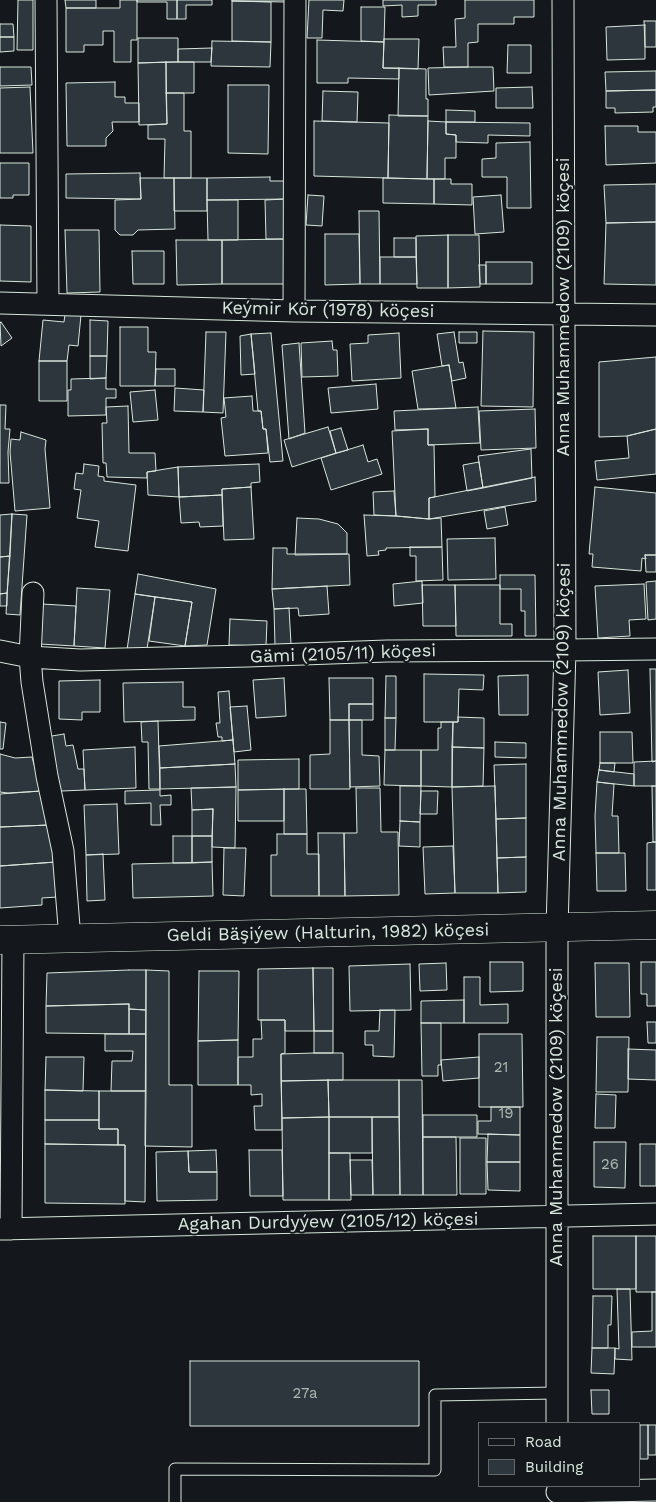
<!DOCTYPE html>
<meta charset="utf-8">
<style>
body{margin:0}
#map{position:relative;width:656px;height:1502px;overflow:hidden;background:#14181c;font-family:"Work Sans",sans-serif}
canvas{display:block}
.legend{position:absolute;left:478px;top:1422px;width:162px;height:65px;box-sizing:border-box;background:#14181c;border:1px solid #626a69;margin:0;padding:6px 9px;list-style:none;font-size:15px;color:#d8e6dc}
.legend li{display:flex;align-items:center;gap:10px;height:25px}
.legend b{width:25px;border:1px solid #626a69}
</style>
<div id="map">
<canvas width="656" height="1502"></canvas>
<ul class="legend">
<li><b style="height:6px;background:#14181c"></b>Road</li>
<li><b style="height:14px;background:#2c363c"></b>Building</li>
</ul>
</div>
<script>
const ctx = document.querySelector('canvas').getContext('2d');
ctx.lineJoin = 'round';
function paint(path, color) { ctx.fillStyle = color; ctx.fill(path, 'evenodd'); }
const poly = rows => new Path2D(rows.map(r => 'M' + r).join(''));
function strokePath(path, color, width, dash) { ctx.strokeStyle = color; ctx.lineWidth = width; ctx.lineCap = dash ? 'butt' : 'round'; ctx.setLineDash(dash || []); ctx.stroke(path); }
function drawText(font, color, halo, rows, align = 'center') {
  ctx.font = font + ' "Work Sans",sans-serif'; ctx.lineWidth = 4; ctx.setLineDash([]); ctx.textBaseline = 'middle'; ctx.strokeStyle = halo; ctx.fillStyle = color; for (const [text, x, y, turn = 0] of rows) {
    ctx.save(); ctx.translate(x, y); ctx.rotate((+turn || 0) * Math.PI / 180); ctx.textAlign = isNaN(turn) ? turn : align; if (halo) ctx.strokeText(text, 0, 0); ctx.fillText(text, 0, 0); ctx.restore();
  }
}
const building = poly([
 [18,0,33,0,33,50,17,50,18,0],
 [65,0,96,0,96,8,66,8,65,0],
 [120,0,137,0,137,40,131,40,131,62,114,62,114,31,103,31,103,45,84,45,84,52,66,52,66,8,120,8,120,0],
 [137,0,177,0,177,19,167,19,167,2,137,2,137,0],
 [177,0,212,0,212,5,186,5,186,19,177,19,177,0],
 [232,0,286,0,286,2,232,1,232,0],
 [309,0,344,0,343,11,323,10,322,38,307,38,309,0],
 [383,0,436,0,436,5,418,5,418,16,402,17,402,5,383,6,383,0],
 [465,0,534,0,534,17,514,17,514,24,478,24,478,42,468,43,468,67,444,67,443,47,456,47,455,19,465,18,465,0],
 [232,1,271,2,271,42,232,41,232,1],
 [361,7,385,7,384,42,361,41,361,7],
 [644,21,656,21,656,47,645,47,644,21],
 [0,24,13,24,14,37,0,37,0,24],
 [645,25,645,59,607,60,606,27,645,25],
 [0,37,14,37,14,51,0,52,0,37],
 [138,38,178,38,178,62,138,63,138,38],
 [384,39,419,39,418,69,383,68,384,39],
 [317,40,384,42,383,68,399,68,399,79,348,78,348,83,317,83,317,40],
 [212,41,271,42,270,67,211,66,212,41],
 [508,45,531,45,531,73,507,73,508,45],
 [212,48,211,62,178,62,178,49,212,48],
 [166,62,194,62,194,93,166,93,166,62],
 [166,62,167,124,139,125,138,63,166,62],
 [0,67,31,67,32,85,0,86,0,67],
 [468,67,493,67,494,91,429,95,428,68,468,67],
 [399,68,426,69,426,99,428,99,428,116,398,116,399,68],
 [656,71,656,90,606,91,605,72,656,71],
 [115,82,115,97,125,97,125,103,139,103,139,122,112,122,113,131,106,138,106,146,67,146,66,83,115,82],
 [228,85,269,85,268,154,228,153,228,85],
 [30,87,33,153,0,153,0,88,30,87],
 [532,87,533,108,496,108,496,88,532,87],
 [656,90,656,107,653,107,653,112,615,113,615,108,606,108,606,91,656,90],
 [323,91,358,92,357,122,322,121,323,91],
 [166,93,184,93,184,131,191,131,191,178,164,178,165,139,148,139,148,125,167,124,166,93],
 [446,110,475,111,475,122,446,122,446,110],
 [389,115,428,116,427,179,388,178,389,115],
 [314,121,389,123,388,178,314,176,314,121],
 [428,121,446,122,446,134,456,135,456,158,445,158,445,179,427,179,428,121],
 [446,122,530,123,530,136,488,135,488,143,456,142,456,135,446,134,446,122],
 [605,126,638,126,638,132,656,132,656,163,606,165,605,126],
 [530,142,531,208,507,208,507,177,482,177,482,159,496,158,496,143,530,142],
 [0,163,29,163,29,195,13,195,13,198,0,198,0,163],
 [140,173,141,199,66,198,66,174,140,173],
 [270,177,270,181,286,181,286,199,207,200,207,178,270,177],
 [140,178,174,178,175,229,138,230,133,235,120,235,115,230,115,200,141,199,140,178],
 [174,178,207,178,207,211,174,211,174,178],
 [383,178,434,179,434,204,383,203,383,178],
 [434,179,451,179,451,184,472,184,472,205,434,204,434,179],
 [656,184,656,222,606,223,604,185,656,184],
 [308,195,324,196,322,226,306,225,308,195],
 [501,195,504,232,475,234,473,197,501,195],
 [286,199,287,239,266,239,265,200,286,199],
 [207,200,238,200,238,240,208,240,207,200],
 [359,211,379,211,380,284,360,284,359,211],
 [656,222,656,285,604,284,606,223,656,222],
 [0,225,31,226,31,282,0,281,0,225],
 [65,230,99,230,100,292,67,293,65,230],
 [325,234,359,234,360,284,325,285,325,234],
 [448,235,448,288,417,288,416,236,448,235],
 [448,235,479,235,480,287,448,288,448,235],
 [394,238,416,238,416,257,394,257,394,238],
 [287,239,287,284,222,284,222,240,287,239],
 [176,240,222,240,222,284,177,285,176,240],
 [132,251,164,251,164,284,133,284,132,251],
 [380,257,416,257,417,284,380,284,380,257],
 [486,262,532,262,532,284,486,284,486,262],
 [479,265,486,265,486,284,480,284,479,265],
 [65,314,81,315,78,346,69,345,67,361,39,361,43,320,64,322,65,314],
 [90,320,108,321,107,356,90,356,90,320],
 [1,322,12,338,1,346,0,323,1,322],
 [120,327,148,327,148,352,156,352,155,386,120,386,120,327],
 [483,331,534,332,533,407,481,406,483,331],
 [206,332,226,332,223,413,203,412,206,332],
 [454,332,459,363,463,362,466,378,452,381,449,365,442,366,437,334,454,332],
 [459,332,477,332,477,343,459,343,459,332],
 [271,333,283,461,270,462,266,429,263,429,261,411,258,411,251,334,271,333],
 [399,333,401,378,352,381,350,344,368,343,368,335,399,333],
 [251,334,255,374,241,375,240,336,251,334],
 [332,341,333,350,337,350,338,376,302,377,301,343,332,341],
 [299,343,305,433,289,439,282,345,299,343],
 [90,356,107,356,106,378,90,379,90,356],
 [656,357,656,429,627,436,599,437,599,362,656,357],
 [39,361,67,361,67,401,39,401,39,361],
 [449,365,456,408,418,409,412,371,449,365],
 [156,369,175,369,175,386,155,386,156,369],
 [106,378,106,389,116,389,116,398,106,398,106,415,68,416,68,390,71,390,71,379,106,378],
 [376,384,378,409,331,413,328,388,376,384],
 [175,388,204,390,203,412,174,411,175,388],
 [155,390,158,420,133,422,130,392,155,390],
 [252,396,253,411,261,411,263,429,266,429,268,453,225,456,221,418,226,417,224,398,252,396],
 [0,405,6,405,5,429,10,429,8,452,9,483,0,483,0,405],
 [128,406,129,453,155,453,156,471,147,472,147,478,107,477,106,463,103,463,102,423,107,423,106,407,128,406],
 [478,407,480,443,428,445,428,429,395,430,394,411,478,407],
 [535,409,536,448,481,450,479,411,535,409],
 [328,427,336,453,292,467,284,440,328,427],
 [341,428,348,450,336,453,330,431,341,428],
 [428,429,428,445,434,445,435,497,429,498,429,519,396,516,392,431,428,429],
 [656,429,656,474,597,480,595,461,629,458,627,436,656,429],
 [21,432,46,440,45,449,50,508,15,511,10,452,11,439,20,440,21,432],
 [363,445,368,462,377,459,382,474,331,490,321,458,363,445],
 [531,449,532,478,483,488,478,456,531,449],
 [479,462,483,488,467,491,463,465,479,462],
 [84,464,99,466,98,476,104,477,104,481,136,485,128,551,95,547,99,521,77,518,81,490,74,489,76,473,83,474,84,464],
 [259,464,260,482,251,483,251,487,222,489,222,495,179,497,178,467,259,464],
 [178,467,179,497,148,495,147,472,178,467],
 [535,477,536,501,429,519,429,498,535,477],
 [251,487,254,539,224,540,222,489,251,487],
 [595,487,656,493,656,555,645,555,646,559,642,558,641,571,592,567,593,554,589,554,595,487],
 [394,491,396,516,374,515,373,492,394,491],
 [222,495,223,526,200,527,199,522,181,523,179,497,222,495],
 [505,507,508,525,487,529,484,511,505,507],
 [12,514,10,556,0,557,0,515,12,514],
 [12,514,27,515,20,615,6,614,12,514],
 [364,515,396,516,429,519,441,518,442,547,386,548,386,550,378,551,379,555,367,556,364,515],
 [297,518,319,519,338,524,347,533,347,554,295,555,297,518],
 [495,538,496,579,448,580,447,539,495,538],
 [410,547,442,547,443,580,416,581,416,556,410,556,410,547],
 [273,548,287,548,287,554,349,554,350,585,272,589,273,548],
 [645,555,656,555,656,572,646,572,645,555],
 [10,556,7,593,0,594,0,557,10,556],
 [138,574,216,589,207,645,185,646,192,602,135,594,138,574],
 [500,575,535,575,536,636,525,636,525,611,521,611,521,589,500,589,500,575],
 [422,581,423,603,394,606,393,584,422,581],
 [656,581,656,619,648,620,646,582,656,581],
 [644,584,646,619,629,620,630,636,598,638,595,586,644,584],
 [422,585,455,585,456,626,423,626,422,585],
 [455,585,500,585,500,624,512,624,512,636,456,636,455,585],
 [327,586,329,614,299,616,298,608,274,609,272,589,327,586],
 [77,588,110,590,105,648,74,646,77,588],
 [7,593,7,606,0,606,0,594,7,593],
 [135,594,155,597,147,649,127,650,135,594],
 [155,597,192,602,185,646,149,641,155,597],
 [42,604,76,606,74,646,40,644,42,604],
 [289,608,291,644,275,645,274,609,289,608],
 [230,619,267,621,266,646,229,645,230,619],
 [650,669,656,669,656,761,652,762,650,669],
 [628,670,630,713,600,715,598,672,628,670],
 [424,674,484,675,483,690,459,689,458,722,424,722,424,674],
 [528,675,528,715,499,715,498,676,528,675],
 [386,676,396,676,396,718,385,718,386,676],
 [284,678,286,716,256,718,253,680,284,678],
 [329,678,373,678,373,704,349,704,349,720,330,720,329,678],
 [100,680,100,712,82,712,82,720,59,719,59,681,100,680],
 [183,682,183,707,195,707,195,720,124,722,123,683,183,682],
 [229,691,233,740,222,741,222,737,218,737,216,723,220,723,218,692,229,691],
 [349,704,373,704,373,720,349,720,349,704],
 [247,706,251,750,234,752,230,707,247,706],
 [458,717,484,718,484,748,452,747,453,722,458,722,458,717],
 [385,718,396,718,395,750,385,750,385,718],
 [330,720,349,720,350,789,310,789,310,755,330,754,330,720],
 [349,720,362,720,362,755,379,756,380,786,350,787,349,720],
 [158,721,160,789,149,789,148,742,142,742,141,722,158,721],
 [0,722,6,723,3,749,0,749,0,722],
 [441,722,453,722,452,787,421,786,421,750,438,750,438,728,441,728,441,722],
 [600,732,632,732,633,763,600,763,600,732],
 [64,734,66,746,73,745,78,769,84,769,85,790,62,791,55,788,46,737,64,734],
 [233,740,235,764,160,768,159,746,233,740],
 [495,742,526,743,526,758,495,757,495,742],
 [135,747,136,788,85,790,83,750,135,747],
 [452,747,484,748,483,786,452,787,452,747],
 [385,750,421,750,421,786,384,785,385,750],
 [0,754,15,758,32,757,41,791,8,793,0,792,0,754],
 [299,759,299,789,238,790,238,760,299,759],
 [656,761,656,786,634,786,634,762,656,761],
 [600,763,615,763,614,772,599,770,600,763],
 [235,764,236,787,160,789,160,768,235,764],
 [526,764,526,818,496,819,494,765,526,764],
 [599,770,634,774,634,786,597,782,599,770],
 [597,782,614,784,612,816,618,816,619,853,596,853,595,816,597,782],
 [400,786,421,786,420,822,400,821,400,786],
 [495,786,498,893,455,893,452,787,495,786],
 [652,786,656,786,656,842,653,842,652,786],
 [236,787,235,848,212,847,213,809,192,810,191,788,236,787],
 [356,788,380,788,381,832,398,832,399,895,345,896,344,833,357,833,356,788],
 [284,789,284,821,238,821,238,790,284,789],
 [284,789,306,789,307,834,284,834,284,789],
 [160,790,160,796,171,795,171,805,160,805,161,825,151,825,151,803,125,804,125,791,160,790],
 [41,791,49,825,0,827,0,794,41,791],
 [421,791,438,791,437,814,420,814,421,791],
 [117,804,119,854,86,855,84,805,117,804],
 [213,809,212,836,192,836,192,810,213,809],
 [526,818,526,857,497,858,496,819,526,818],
 [400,821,420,822,420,847,399,846,400,821],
 [49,825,56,862,0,866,0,827,49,825],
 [318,833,344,833,345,896,319,896,318,833],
 [277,834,307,834,307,854,319,854,319,896,271,896,271,855,277,855,277,834],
 [173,836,192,836,192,863,173,863,173,836],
 [192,836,212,836,212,862,192,863,192,836],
 [653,842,656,842,656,890,647,890,647,843,653,842],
 [453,846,455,893,425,894,423,847,453,846],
 [224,848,246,848,244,896,223,895,224,848],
 [596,853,625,853,626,891,597,891,596,853],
 [103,854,105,900,87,901,86,855,103,854],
 [526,857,526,892,498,893,497,858,526,857],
 [56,862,57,897,42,898,42,905,0,908,0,866,56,862],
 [212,862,213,896,133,898,132,864,212,862],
 [490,962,523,962,523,991,490,992,490,962],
 [641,962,656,962,656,1006,647,1006,647,994,641,994,641,962],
 [446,963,447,990,420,991,419,964,446,963],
 [595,963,629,963,630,1017,596,1017,595,963],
 [410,964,411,1010,350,1011,349,966,410,964],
 [313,968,333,968,333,1031,314,1031,313,968],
 [313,968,314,1031,285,1031,285,1020,258,1020,258,969,313,968],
 [129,970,146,970,146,1010,129,1009,129,1004,46,1006,47,973,129,970],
 [146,970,169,971,169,1085,192,1085,192,1147,145,1146,146,970],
 [199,971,239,971,238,1040,198,1041,199,971],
 [464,977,480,977,480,1005,508,1004,508,1023,464,1023,464,977],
 [464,1000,464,1023,421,1023,421,1001,464,1000],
 [129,1004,129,1034,46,1033,46,1006,129,1004],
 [129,1009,146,1010,146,1034,129,1034,129,1009],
 [380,1010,395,1010,394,1057,373,1056,373,1045,365,1045,365,1031,379,1031,380,1010],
 [261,1020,285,1020,285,1053,281,1054,282,1130,255,1130,254,1106,262,1106,262,1094,251,1095,251,1085,238,1085,238,1057,253,1057,253,1039,262,1039,261,1020],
 [647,1022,656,1022,656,1043,648,1043,647,1022],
 [421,1023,441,1023,441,1065,438,1065,438,1076,422,1076,421,1023],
 [314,1031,333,1031,333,1053,314,1053,314,1031],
 [105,1034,146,1034,146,1091,111,1091,112,1061,132,1061,133,1051,105,1051,105,1034],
 [479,1034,522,1034,523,1107,479,1107,479,1034],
 [597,1037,629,1037,628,1092,596,1092,597,1037],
 [238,1040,238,1085,198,1085,198,1041,238,1040],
 [628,1049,656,1050,656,1080,628,1079,628,1049],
 [314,1053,343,1053,343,1080,281,1081,281,1054,314,1053],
 [46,1057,84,1057,83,1091,45,1090,46,1057],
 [479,1057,479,1078,443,1081,441,1060,479,1057],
 [328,1080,329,1117,282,1118,281,1081,328,1080],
 [328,1080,399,1080,399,1117,329,1117,328,1080],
 [399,1080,422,1080,423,1195,400,1195,399,1080],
 [45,1090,99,1091,99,1120,45,1120,45,1090],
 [99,1091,146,1091,145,1202,125,1201,125,1145,118,1145,118,1129,99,1129,99,1091],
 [596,1094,616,1095,615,1128,595,1128,596,1094],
 [491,1107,520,1107,520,1135,478,1134,478,1121,491,1121,491,1107],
 [423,1115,477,1115,477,1137,423,1137,423,1115],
 [329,1117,329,1200,283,1200,282,1118,329,1117],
 [329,1117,372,1117,372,1153,329,1153,329,1117],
 [372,1117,399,1117,400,1195,373,1195,372,1117],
 [45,1120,99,1120,99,1129,118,1129,118,1145,45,1144,45,1120],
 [488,1134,520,1135,520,1162,487,1162,488,1134],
 [423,1137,456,1137,457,1195,423,1195,423,1137],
 [460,1138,486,1138,486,1194,460,1194,460,1138],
 [594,1142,626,1142,625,1188,594,1187,594,1142],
 [45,1144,125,1145,125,1204,45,1203,45,1144],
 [640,1144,656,1144,656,1186,640,1186,640,1144],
 [216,1150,217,1172,189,1172,188,1151,216,1150],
 [249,1150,282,1150,283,1196,250,1196,249,1150],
 [188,1151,189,1172,217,1172,217,1200,157,1201,156,1152,188,1151],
 [329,1153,350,1153,351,1200,329,1200,329,1153],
 [350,1160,372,1160,373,1195,351,1195,350,1160],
 [487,1162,520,1162,520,1191,488,1190,487,1162],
 [593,1236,636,1236,636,1289,593,1289,593,1236],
 [636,1236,656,1236,656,1292,636,1292,636,1236],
 [617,1289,630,1289,632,1360,615,1359,615,1348,619,1349,617,1289],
 [652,1292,656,1292,656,1347,632,1347,632,1332,652,1331,652,1292],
 [593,1296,612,1296,611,1325,608,1325,608,1348,592,1348,593,1296],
 [592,1348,615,1348,614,1374,591,1373,592,1348],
 [190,1361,419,1361,419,1426,190,1426,190,1361],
 [591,1390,609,1390,609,1414,592,1414,591,1390],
 [640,1425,648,1425,648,1459,640,1459,640,1425],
 [648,1425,656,1425,656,1455,648,1455,648,1425]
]);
const service = poly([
 [175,1502,175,1469,435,1470,435,1395,557,1393]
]);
const minor = poly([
 [46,0,48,304],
 [0,303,294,311,656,315],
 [294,311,295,0],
 [33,593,30,657,32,682,47,776,63,851,70,939],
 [0,651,30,657,80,660,248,656,387,651,565,650,656,649],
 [0,1229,656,1214],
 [11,1229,13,940],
 [557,1423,557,928,565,650,563,0],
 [557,1492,656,1490]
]);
const tertiary = poly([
 [0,940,656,925]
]);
const numberNames = [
 ["21",501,1068],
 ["19",506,1114],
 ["26",610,1165],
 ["27a",305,1394]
];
const streetNames = [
 ["Anna Muhammedow (2109) köçesi",564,307,-90],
 ["Keýmir Kör (1978) köçesi",328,310,1],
 ["Gämi (2105/11) köçesi",343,654,-2],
 ["Anna Muhammedow (2109) köçesi",562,712,-89],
 ["Geldi Bäşiýew (Halturin, 1982) köçesi",328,933,-1],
 ["Anna Muhammedow (2109) köçesi",557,1117,-90],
 ["Agahan Durdyýew (2105/12) köçesi",328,1222,-1]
];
paint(building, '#2c363c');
strokePath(building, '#d8e6dc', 1);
strokePath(service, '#d8e6dc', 13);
strokePath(minor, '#d8e6dc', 23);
strokePath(tertiary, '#d8e6dc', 29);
strokePath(service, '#14181c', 11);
strokePath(minor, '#14181c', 21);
strokePath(tertiary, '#14181c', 28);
drawText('15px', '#adbab4', null, numberNames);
drawText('18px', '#d8e6dc', '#14181c', streetNames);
</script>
